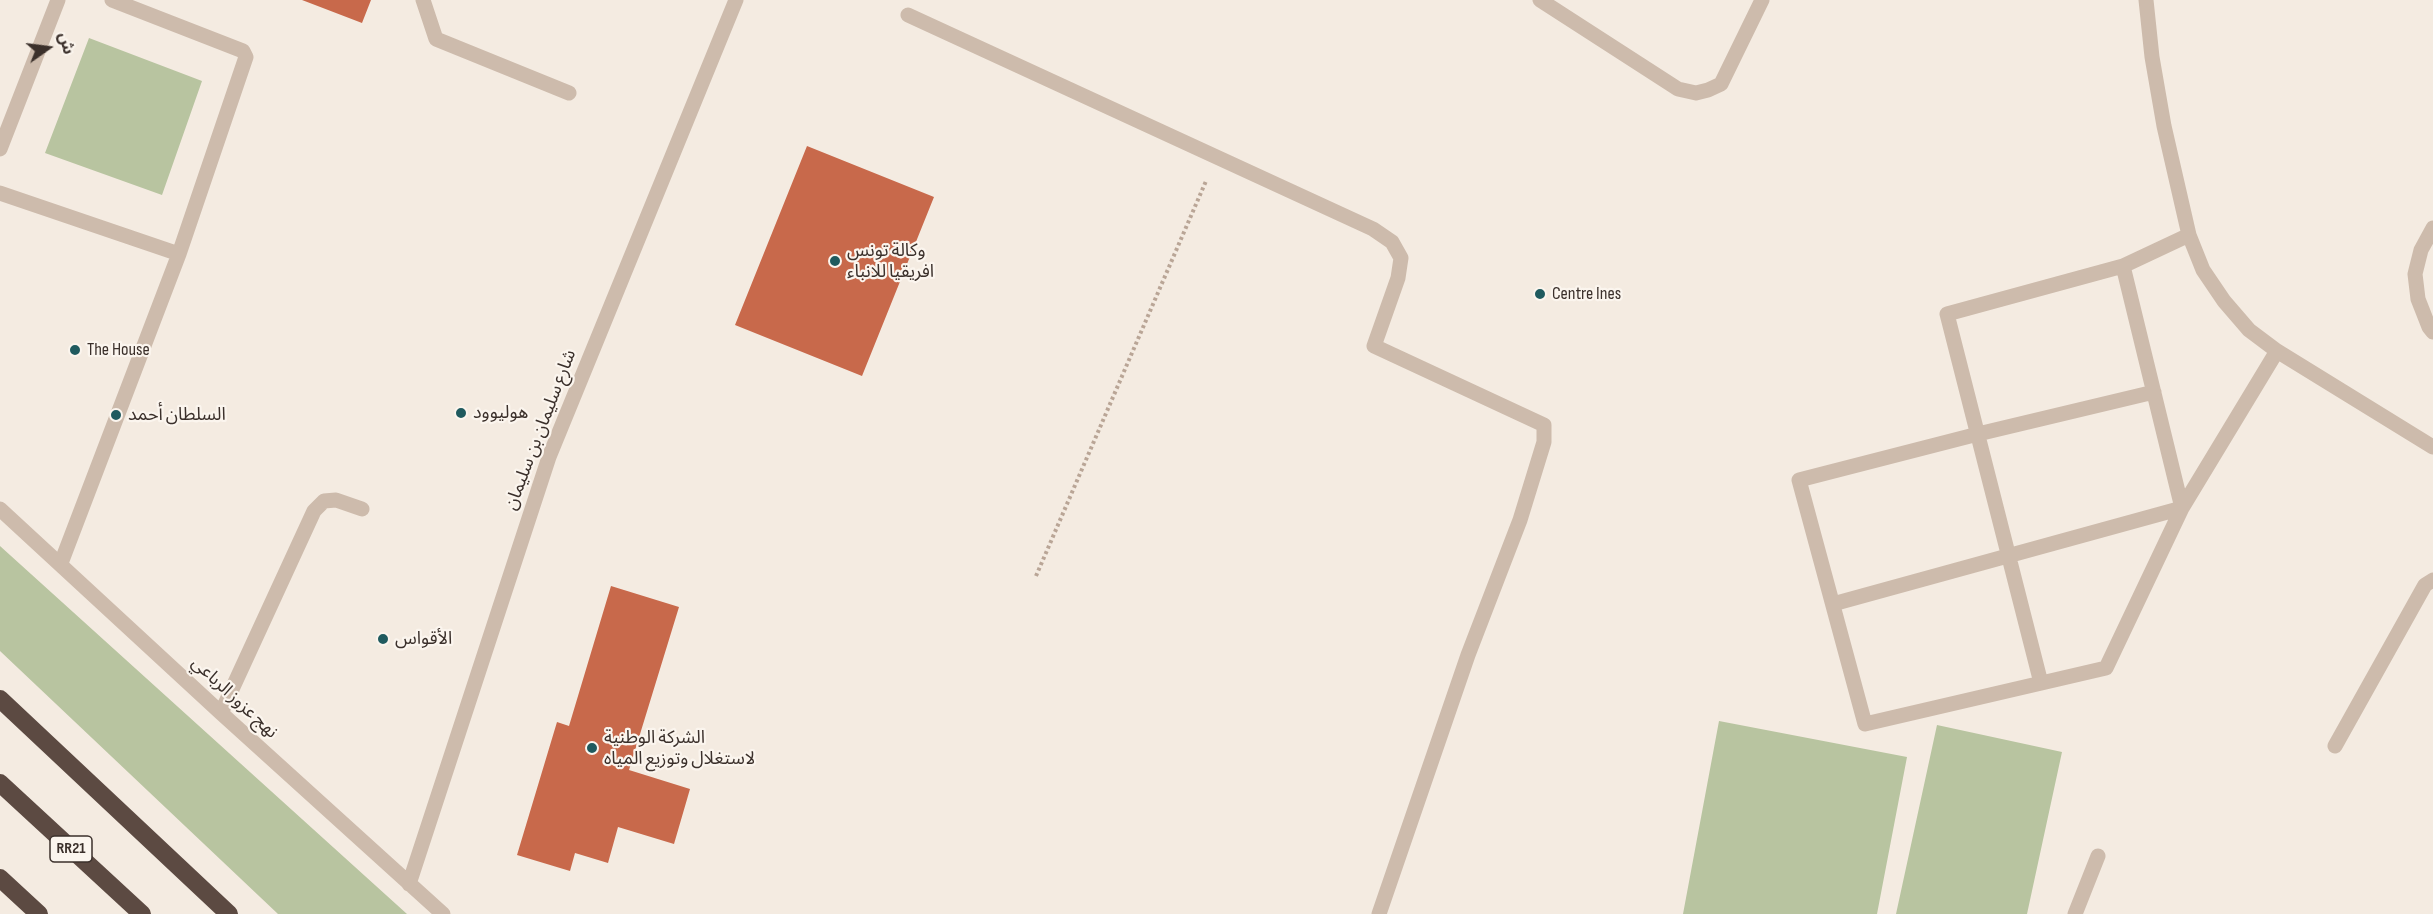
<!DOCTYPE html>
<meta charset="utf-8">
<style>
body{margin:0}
#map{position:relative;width:2433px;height:914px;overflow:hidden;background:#f4ebe1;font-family:"Sofia Sans Condensed","Noto Sans Arabic",sans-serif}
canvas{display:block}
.north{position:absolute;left:18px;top:18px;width:60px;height:60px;-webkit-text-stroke:4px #fbf5ee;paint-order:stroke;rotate:76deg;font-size:16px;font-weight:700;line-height:24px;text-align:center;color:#3b302b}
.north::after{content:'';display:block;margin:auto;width:21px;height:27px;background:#3b302b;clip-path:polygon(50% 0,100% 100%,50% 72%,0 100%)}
</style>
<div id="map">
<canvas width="2433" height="914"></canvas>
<div class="north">ش</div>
</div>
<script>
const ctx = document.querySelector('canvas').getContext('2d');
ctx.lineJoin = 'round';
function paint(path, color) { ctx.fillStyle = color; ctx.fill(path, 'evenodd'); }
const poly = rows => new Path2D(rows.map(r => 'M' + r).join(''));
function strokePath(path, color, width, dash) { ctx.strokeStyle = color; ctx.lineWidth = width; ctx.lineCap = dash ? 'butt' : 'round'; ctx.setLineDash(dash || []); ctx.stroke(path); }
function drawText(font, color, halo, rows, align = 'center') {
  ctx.font = font + ' "Sofia Sans Condensed","Noto Sans Arabic",sans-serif'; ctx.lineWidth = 4.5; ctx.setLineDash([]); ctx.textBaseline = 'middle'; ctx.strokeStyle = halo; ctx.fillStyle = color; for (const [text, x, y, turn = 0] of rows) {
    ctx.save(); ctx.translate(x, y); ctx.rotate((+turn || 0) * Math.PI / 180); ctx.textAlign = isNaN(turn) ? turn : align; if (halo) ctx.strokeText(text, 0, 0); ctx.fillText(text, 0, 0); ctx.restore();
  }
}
const green = poly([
 [89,38,202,81,162,195,45,153],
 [0,546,407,914,278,914,0,651],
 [1719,721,1907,757,1877,914,1683,914],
 [1937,725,2062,752,2027,914,1896,914]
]);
const building = poly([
 [302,0,371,0,362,23],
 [807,146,934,197,862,376,735,325],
 [611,586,679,607,629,770,690,789,674,844,618,827,608,863,575,853,570,871,517,855,557,722,569,726]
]);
const path = poly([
 [1036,576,1206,181]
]);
const minor = poly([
 [423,0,436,39,569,93],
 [1540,0,1678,89,1696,93,1708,90,1721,84,1762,0],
 [2146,0,2152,57,2164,126,2189,235,2203,270,2224,301,2249,330,2277,351,2433,447],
 [908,15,1373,229,1392,242,1401,258,1398,278,1374,346,1544,425,1544,442,1520,520,1468,655,1379,914],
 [0,149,58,0],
 [0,193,179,254],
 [2433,228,2421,250,2415,274,2418,299,2429,327,2433,332],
 [2154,392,1978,434,1799,480,1865,724,2106,668,2182,508,2277,351],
 [0,509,221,713,443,914],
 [61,563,179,254,246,57,243,51,112,0],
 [1833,604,2182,508,2123,266],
 [2041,683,1947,314,2123,266,2189,235],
 [221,713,314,511,324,501,336,500,362,509],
 [2335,746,2425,585,2433,580],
 [409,884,549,457,736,0],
 [2075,914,2098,856]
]);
const highway = poly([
 [0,699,229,914],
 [0,783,142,914],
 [0,878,39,914]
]);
const markers = [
 [835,261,6,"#1f5a5e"],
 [1540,294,6,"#1f5a5e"],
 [75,350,6,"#1f5a5e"],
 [461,413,6,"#1f5a5e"],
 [116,415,6,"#1f5a5e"],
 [383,639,6,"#1f5a5e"],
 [592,748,6,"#1f5a5e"]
];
const shields = [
 [71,849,42]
];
const shieldNames = [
 ["RR21",71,849]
];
const poiNames = [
 ["وكالة تونس",847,251],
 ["افريقيا للانباء",847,272],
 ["Centre Ines",1552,294],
 ["The House",87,350],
 ["هوليوود",473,413],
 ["السلطان أحمد",128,415],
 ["الأقواس",395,639],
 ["الشركة الوطنية",604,738],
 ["لاستغلال وتوزيع المياه",604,759]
];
const streetNames = [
 ["شارع سليمان بن سليمان",541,430,-69],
 ["نهج عزوز الرباعي",234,698,43]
];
paint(green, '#b8c4a0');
paint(building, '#c8694b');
strokePath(path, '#b9a596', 4, [3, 3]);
strokePath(minor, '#cdbbac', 15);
strokePath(highway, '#5c4a42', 18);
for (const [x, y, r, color] of markers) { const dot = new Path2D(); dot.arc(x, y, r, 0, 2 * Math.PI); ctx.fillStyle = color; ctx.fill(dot); strokePath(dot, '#fbf5ee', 2); }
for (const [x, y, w] of shields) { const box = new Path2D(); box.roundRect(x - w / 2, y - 13, w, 26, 4.5); ctx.fillStyle = '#fbf5ee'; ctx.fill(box); strokePath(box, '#3b302b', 1.5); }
drawText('bold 16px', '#3b302b', null, shieldNames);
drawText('18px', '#3b302b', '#fbf5ee', poiNames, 'left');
drawText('18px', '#3b302b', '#fbf5ee', streetNames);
</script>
